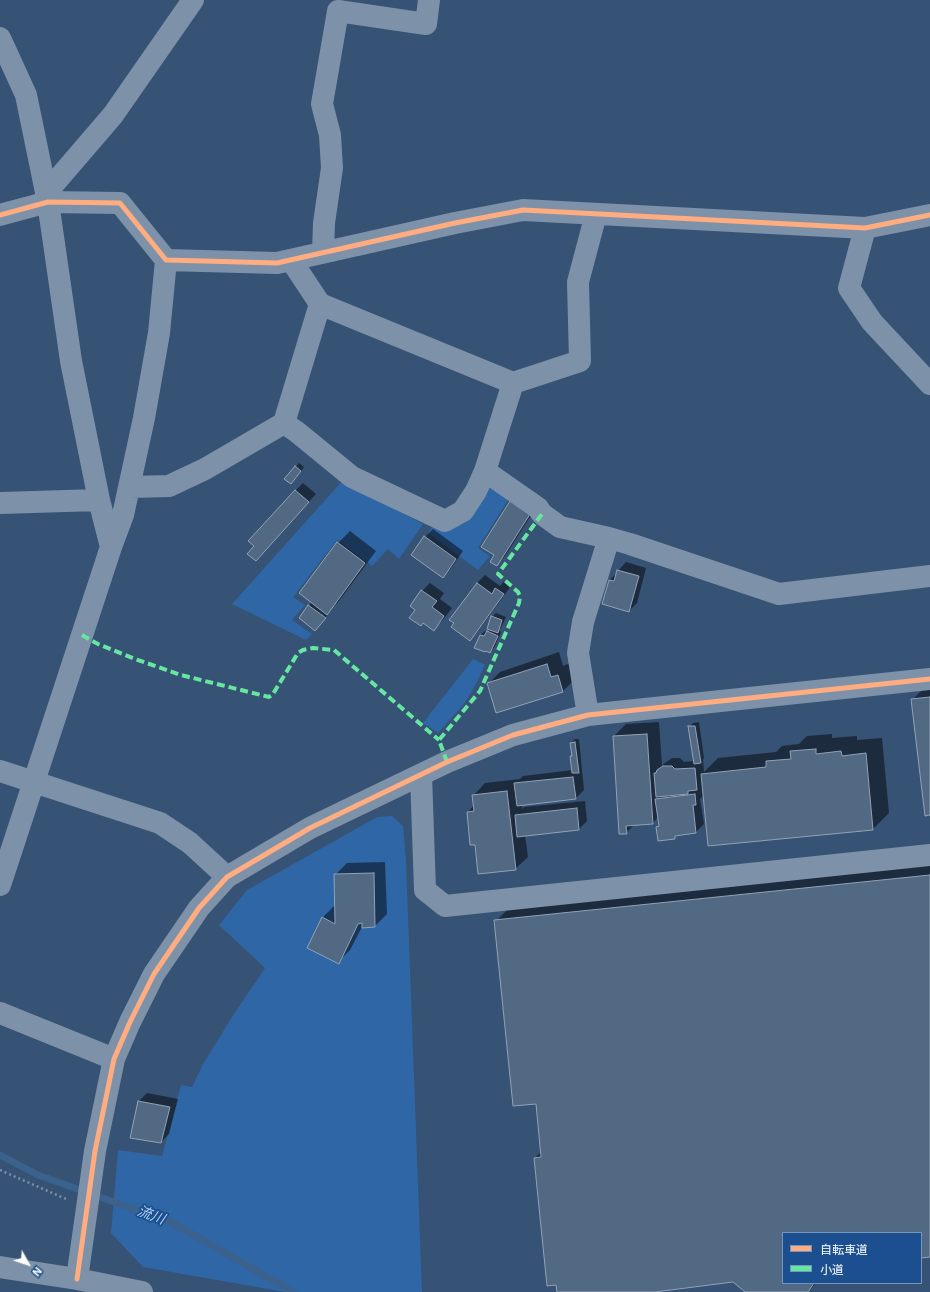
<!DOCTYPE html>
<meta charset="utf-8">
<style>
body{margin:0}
#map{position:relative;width:930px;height:1292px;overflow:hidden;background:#365274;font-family:"Exo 2","Noto Sans JP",sans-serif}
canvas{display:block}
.legend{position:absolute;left:782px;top:1232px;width:140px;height:52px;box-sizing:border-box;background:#1b4f8f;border:1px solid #7695bc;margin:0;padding:5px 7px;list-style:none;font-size:12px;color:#fff}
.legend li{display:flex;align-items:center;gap:8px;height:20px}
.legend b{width:20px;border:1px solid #7695bc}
.north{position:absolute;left:8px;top:1244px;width:40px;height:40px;-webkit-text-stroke:3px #1b4f8f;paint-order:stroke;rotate:130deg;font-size:11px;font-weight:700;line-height:16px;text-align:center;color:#fff}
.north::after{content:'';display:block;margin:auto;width:14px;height:18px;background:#fff;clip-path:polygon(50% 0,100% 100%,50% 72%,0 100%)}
</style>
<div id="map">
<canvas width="930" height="1292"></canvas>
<ul class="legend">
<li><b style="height:5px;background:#ffac80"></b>自転車道</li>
<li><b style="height:5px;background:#66e7a1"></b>小道</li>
</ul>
<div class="north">N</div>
</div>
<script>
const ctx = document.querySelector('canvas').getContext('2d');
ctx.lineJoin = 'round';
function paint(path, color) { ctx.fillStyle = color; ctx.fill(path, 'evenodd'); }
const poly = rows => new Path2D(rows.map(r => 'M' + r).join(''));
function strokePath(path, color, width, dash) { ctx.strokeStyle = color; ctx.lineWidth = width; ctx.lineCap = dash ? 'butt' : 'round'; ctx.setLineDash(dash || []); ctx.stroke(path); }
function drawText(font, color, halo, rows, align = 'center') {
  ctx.font = font + ' "Exo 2","Noto Sans JP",sans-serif'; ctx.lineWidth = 3.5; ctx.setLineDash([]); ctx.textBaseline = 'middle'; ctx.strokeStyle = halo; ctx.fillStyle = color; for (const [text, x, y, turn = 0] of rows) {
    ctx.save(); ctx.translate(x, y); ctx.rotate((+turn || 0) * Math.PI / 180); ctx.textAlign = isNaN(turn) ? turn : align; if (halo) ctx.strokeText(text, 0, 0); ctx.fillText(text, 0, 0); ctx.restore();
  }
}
const green = poly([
 [343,480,355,488,423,524,399,559,388,549,372,566,337,540,293,597,305,605,292,620,312,634,306,640,232,604],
 [488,484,510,497,478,548,490,556,478,570,428,533,434,524,447,529,466,522],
 [473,659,485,665,476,684,464,704,438,733,423,723],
 [392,816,403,826,406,861,422,1292,285,1292,143,1267,111,1233,118,1150,162,1156,181,1085,192,1087,203,1064,232,1017,265,968,219,925,247,890,377,817]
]);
const shadow = poly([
 [299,463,304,467,295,479,286,479],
 [303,483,316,494,263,552,295,491],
 [539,503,505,556,497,564,492,561],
 [433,529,463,551,451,568,443,576,425,537],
 [350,531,376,551,339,601,327,613,328,614,319,626,300,618,312,602,338,543],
 [626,562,646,568,637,603,629,611,603,603,610,580],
 [485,575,500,586,504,581,511,586,478,631,470,639,477,583],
 [430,583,444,593,440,599,452,608,442,621,434,629,417,609,422,591],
 [496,613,506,617,501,628,499,631,501,632,494,648,490,651,481,635,485,631,487,633,490,629,492,617],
 [559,652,563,666,570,663,575,679,563,691,497,712,488,684,500,672],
 [930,687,930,814,912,700,924,688],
 [659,722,662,765,672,758,680,758,684,762,694,761,689,727,693,723,699,722,704,758,703,759,704,772,718,758,776,752,782,746,799,744,807,736,832,734,832,738,857,736,857,740,882,738,889,813,873,829,709,845,704,795,700,799,704,824,696,832,677,835,674,838,657,827,659,825,658,817,653,823,635,824,626,833,614,736,626,724],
 [575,739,579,739,584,790,576,798,522,804,522,809,524,807,585,801,587,821,579,829,525,835,528,857,515,869,476,843,471,844,468,812,474,805,473,796,485,783,520,779,523,776,573,770,571,756,573,755,571,743],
 [385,862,387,914,375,926,362,927,350,950,338,962,308,947,323,917,336,904,335,875,347,863],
 [930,864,930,1256,921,1257,921,1233,783,1233,783,1283,816,1283,808,1292,746,1292,733,1281,647,1292,558,1292,535,1158,541,1152,537,1103,496,921,508,909],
 [147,1093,178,1099,169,1134,161,1142,131,1138,139,1101]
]);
const stream = poly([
 [0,1155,38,1175,173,1223,293,1292]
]);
const building = poly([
 [295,466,301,471,291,484,284,479,295,466],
 [295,490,309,502,256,561,247,554,254,546,248,541,295,490],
 [512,498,532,511,497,566,490,562,494,555,481,547,512,498],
 [424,536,456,559,443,578,411,555,424,536],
 [337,542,365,563,327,615,299,593,337,542],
 [617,570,639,576,629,612,602,604,609,580,614,581,617,570],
 [477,583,492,594,495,588,504,594,470,641,451,627,454,623,449,620,477,583],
 [421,590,437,601,432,607,444,616,434,631,423,623,421,626,409,618,415,610,410,606,421,590],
 [308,605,326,618,315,631,299,618,308,605],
 [491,616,502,620,498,633,487,629,491,616],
 [487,631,498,636,490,653,486,651,485,652,474,648,480,635,484,636,487,631],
 [547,664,551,677,558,675,563,692,496,713,487,683,547,664],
 [930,697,930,815,925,816,911,699,930,697],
 [688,726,695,726,701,763,694,764,688,726],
 [647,734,653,824,626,826,627,834,619,834,613,736,647,734],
 [575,742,579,773,572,773,570,756,572,756,570,743,575,742],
 [816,749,816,754,841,751,842,756,866,753,873,830,708,846,701,774,766,767,766,761,791,759,790,751,816,749],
 [663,766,672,766,675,769,695,768,697,790,688,791,688,794,656,797,654,773,656,773,657,770,663,766],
 [573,777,576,799,517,806,514,783,573,777],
 [507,791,516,870,478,874,475,845,470,845,467,812,474,811,472,795,507,791],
 [695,794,696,805,693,805,696,833,675,836,675,839,658,841,656,827,659,826,655,799,695,794],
 [577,808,579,830,517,837,515,815,577,808],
 [374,873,375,927,362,928,362,923,358,924,339,964,307,948,322,917,335,924,334,874,374,873],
 [930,875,930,1257,921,1258,921,1233,783,1233,783,1283,814,1283,808,1292,745,1292,733,1282,655,1292,557,1292,556,1285,547,1286,534,1158,541,1157,536,1104,513,1106,494,920,930,875],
 [138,1101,170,1107,161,1143,130,1138,138,1101]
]);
const path = poly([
 [0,1170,66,1199]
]);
const minor = poly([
 [0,38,26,95,48,202,71,361,99,500,111,547,0,885],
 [46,193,113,115,193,0],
 [0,215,48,202,120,203,166,260,277,263,455,223,523,210,865,228,930,215],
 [865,228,849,288,872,322,930,384],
 [323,252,324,223,332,168,330,135,322,104,338,11,426,24,429,0],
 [320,304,513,383,580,361,578,282,596,214],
 [284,423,320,304,291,260],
 [485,471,538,508,542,514,560,527,609,538,630,544,779,594,930,576],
 [130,487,169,486,205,469,284,423,297,432,352,477,445,521,463,511,476,491,485,471,513,383],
 [0,503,99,500],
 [111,547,123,515,144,418,159,333,166,260],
 [588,715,578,653,583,622,609,538],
 [0,771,160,823,190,843,227,877],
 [421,775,425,890,445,906,930,855],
 [0,1013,114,1059],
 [0,1267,77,1279,142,1292],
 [77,1279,95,1151,114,1059,130,1022,154,974,199,908,227,877,310,828,447,762,513,735,588,715,930,679]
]);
const quiet = poly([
 [82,635,98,644,135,659,181,675,269,697,273,694,298,653,303,650,313,648,334,650,439,740],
 [447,762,439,740,480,691,519,603,520,596,518,592,498,574,542,514]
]);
const cycleway = poly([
 [0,215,48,202,120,203,166,260,277,263,455,223,523,210,865,228,930,215],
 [77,1279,95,1151,114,1059,130,1022,154,974,199,908,227,877,310,828,447,762,513,735,588,715,930,679]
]);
const waterNames = [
 ["流川",151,1215,20]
];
paint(green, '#2f66a5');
paint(shadow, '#0007');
strokePath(stream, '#3b618d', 7);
paint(building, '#526984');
strokePath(building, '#92a2b6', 1);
strokePath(path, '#7d92a8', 2.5, [2, 3]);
strokePath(minor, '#7d92a8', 22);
strokePath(quiet, '#66e7a1', 4, [8, 4]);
strokePath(cycleway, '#ffac80', 5);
drawText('italic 14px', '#b5d3f5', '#1b4f8f', waterNames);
</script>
